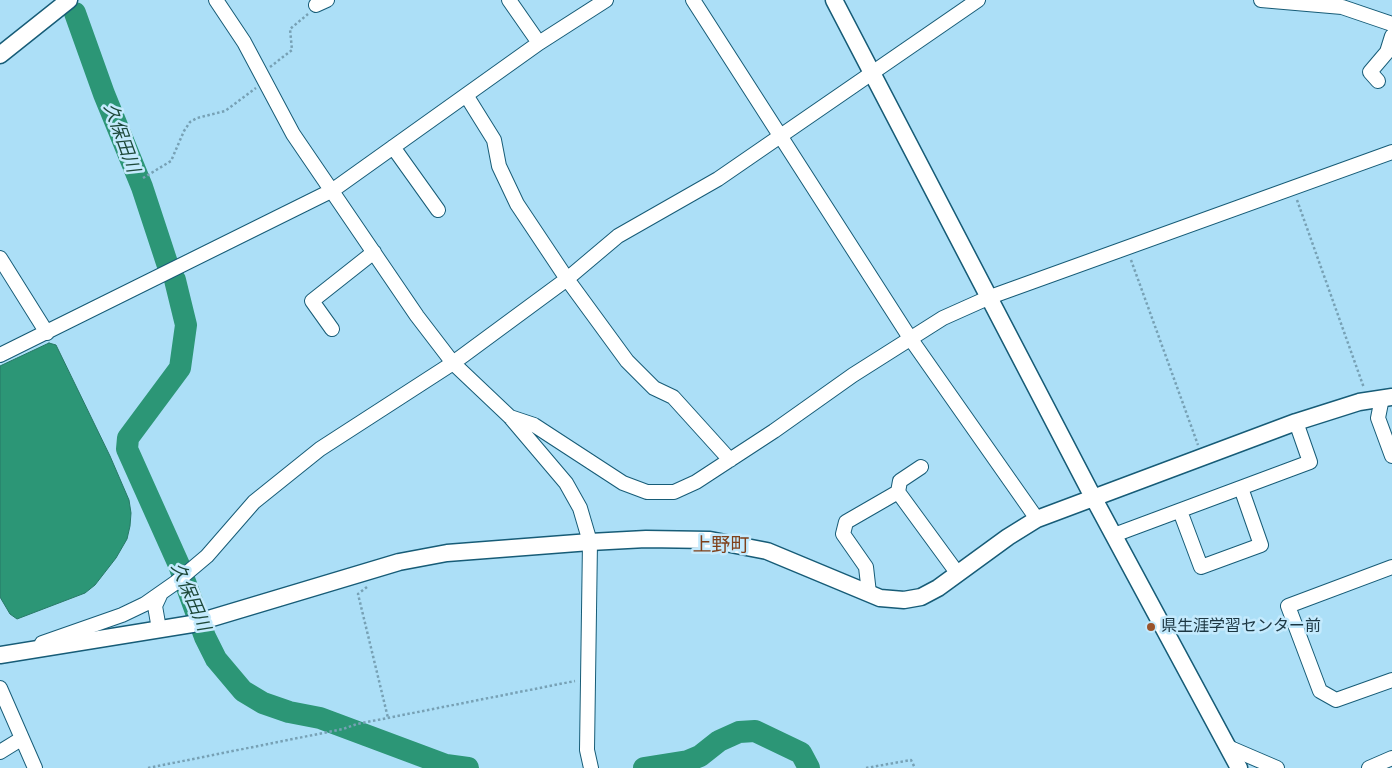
<!DOCTYPE html>
<meta charset="utf-8">
<style>
body{margin:0}
canvas{display:block;background:#acdff7}
</style>
<canvas width="1392" height="768"></canvas>
<script>
const ctx = document.querySelector('canvas').getContext('2d');
ctx.lineJoin = 'round';
function paint(path, color) { ctx.fillStyle = color; ctx.fill(path, 'evenodd'); }
const poly = rows => new Path2D(rows.map(r => 'M' + r).join(''));
function strokePath(path, color, width, dash) { ctx.strokeStyle = color; ctx.lineWidth = width; ctx.lineCap = dash ? 'butt' : 'round'; ctx.setLineDash(dash || []); ctx.stroke(path); }
function drawText(font, color, halo, rows, align = 'center') {
  ctx.font = font + ' Helvetica,"Noto Sans JP",sans-serif'; ctx.lineWidth = 5; ctx.setLineDash([]); ctx.textBaseline = 'middle'; ctx.strokeStyle = halo; ctx.fillStyle = color; for (const [text, x, y, turn = 0] of rows) {
    ctx.save(); ctx.translate(x, y); ctx.rotate((+turn || 0) * Math.PI / 180); ctx.textAlign = isNaN(turn) ? turn : align; if (halo) ctx.strokeText(text, 0, 0); ctx.fillText(text, 0, 0); ctx.restore();
  }
}
const water = poly([
 [49,343,56,345,110,456,129,500,131,513,130,526,127,539,116,558,95,585,85,593,17,619,10,614,0,597,0,366,49,343]
]);
const river = poly([
 [75,13,104,94,142,187,167,263],
 [175,280,186,325,180,368,128,438,127,449,179,565,205,637,216,659,243,691,263,703,289,712,320,718,446,765,468,768],
 [644,768,688,761,700,756,719,741,739,732,755,731,801,753,809,768]
]);
const path = poly([
 [270,67,292,50,290,29,308,14],
 [143,178,171,161,184,131,190,122,197,118,225,111,256,88],
 [1297,200,1364,388],
 [1131,260,1198,445],
 [367,587,358,594,388,718],
 [148,768,343,729,357,724,575,681],
 [866,768,911,760,915,768]
]);
const minor = poly([
 [216,0,244,42,293,134,417,316,453,363,510,417,566,483,580,508,590,542,587,750,591,768],
 [509,0,539,43],
 [693,0,910,338,1037,519],
 [1261,0,1342,7,1392,24],
 [316,5,327,0],
 [1378,81,1370,72,1387,52,1392,36],
 [466,95,494,140,499,166,517,204,567,279,627,361,654,388,673,397,730,460],
 [393,147,438,210],
 [0,258,47,333],
 [332,329,312,301,374,252],
 [0,355,333,190,539,43,606,0],
 [1382,398,1378,418,1392,456],
 [510,417,534,425,623,483,647,492,674,492,696,482,774,431,853,375,943,318,990,297,1392,152],
 [921,467,900,481,898,492,958,574],
 [1180,511,1201,567,1261,545,1241,488],
 [1114,535,1310,462,1296,422],
 [1392,567,1288,606,1320,691,1336,700,1392,680],
 [869,593,866,567,843,534,846,522,898,492],
 [159,629,155,606,161,593],
 [42,643,122,615,145,604,175,583,207,556,254,502,320,449,453,363,567,279,618,236,718,179,978,0],
 [0,688,35,768],
 [1228,747,1277,768],
 [0,752,21,739],
 [1369,768,1392,758]
]);
const tertiary = poly([
 [834,0,1093,497,1239,768],
 [0,55,69,0],
 [0,655,192,624,399,562,447,553,590,542,646,539,710,540,767,551,880,598,904,600,921,597,938,588,1008,537,1037,519,1296,422,1359,402,1392,397]
]);
const markers = [
 [1151,627,5,"#9b542c"]
];
const poiNames = [
 ["県生涯学習センター前",1161,627]
];
const waterNames = [
 ["久保田川",121,138,70],
 ["久保田川",190,597,67]
];
const quarterNames = [
 ["上野町",721,546]
];
paint(water, '#2c9676');
strokePath(water, '#277966', 1);
strokePath(river, '#2c9676', 22);
strokePath(minor, '#175c77', 16);
strokePath(tertiary, '#175c77', 19);
strokePath(path, '#77a1b5', 2.5, [2.5, 2.5]);
strokePath(minor, '#fff', 14);
strokePath(tertiary, '#fff', 16);
for (const [x, y, r, color] of markers) { const dot = new Path2D(); dot.arc(x, y, r, 0, 2 * Math.PI); ctx.fillStyle = color; ctx.fill(dot); strokePath(dot, '#c4eafd', 2); }
drawText('16px', '#1b3642', '#c4eafd', poiNames, 'left');
drawText('italic 18px', '#1d4839', '#c4eafd', waterNames);
drawText('19px', '#7f401a', '#c4eafd', quarterNames);
</script>
